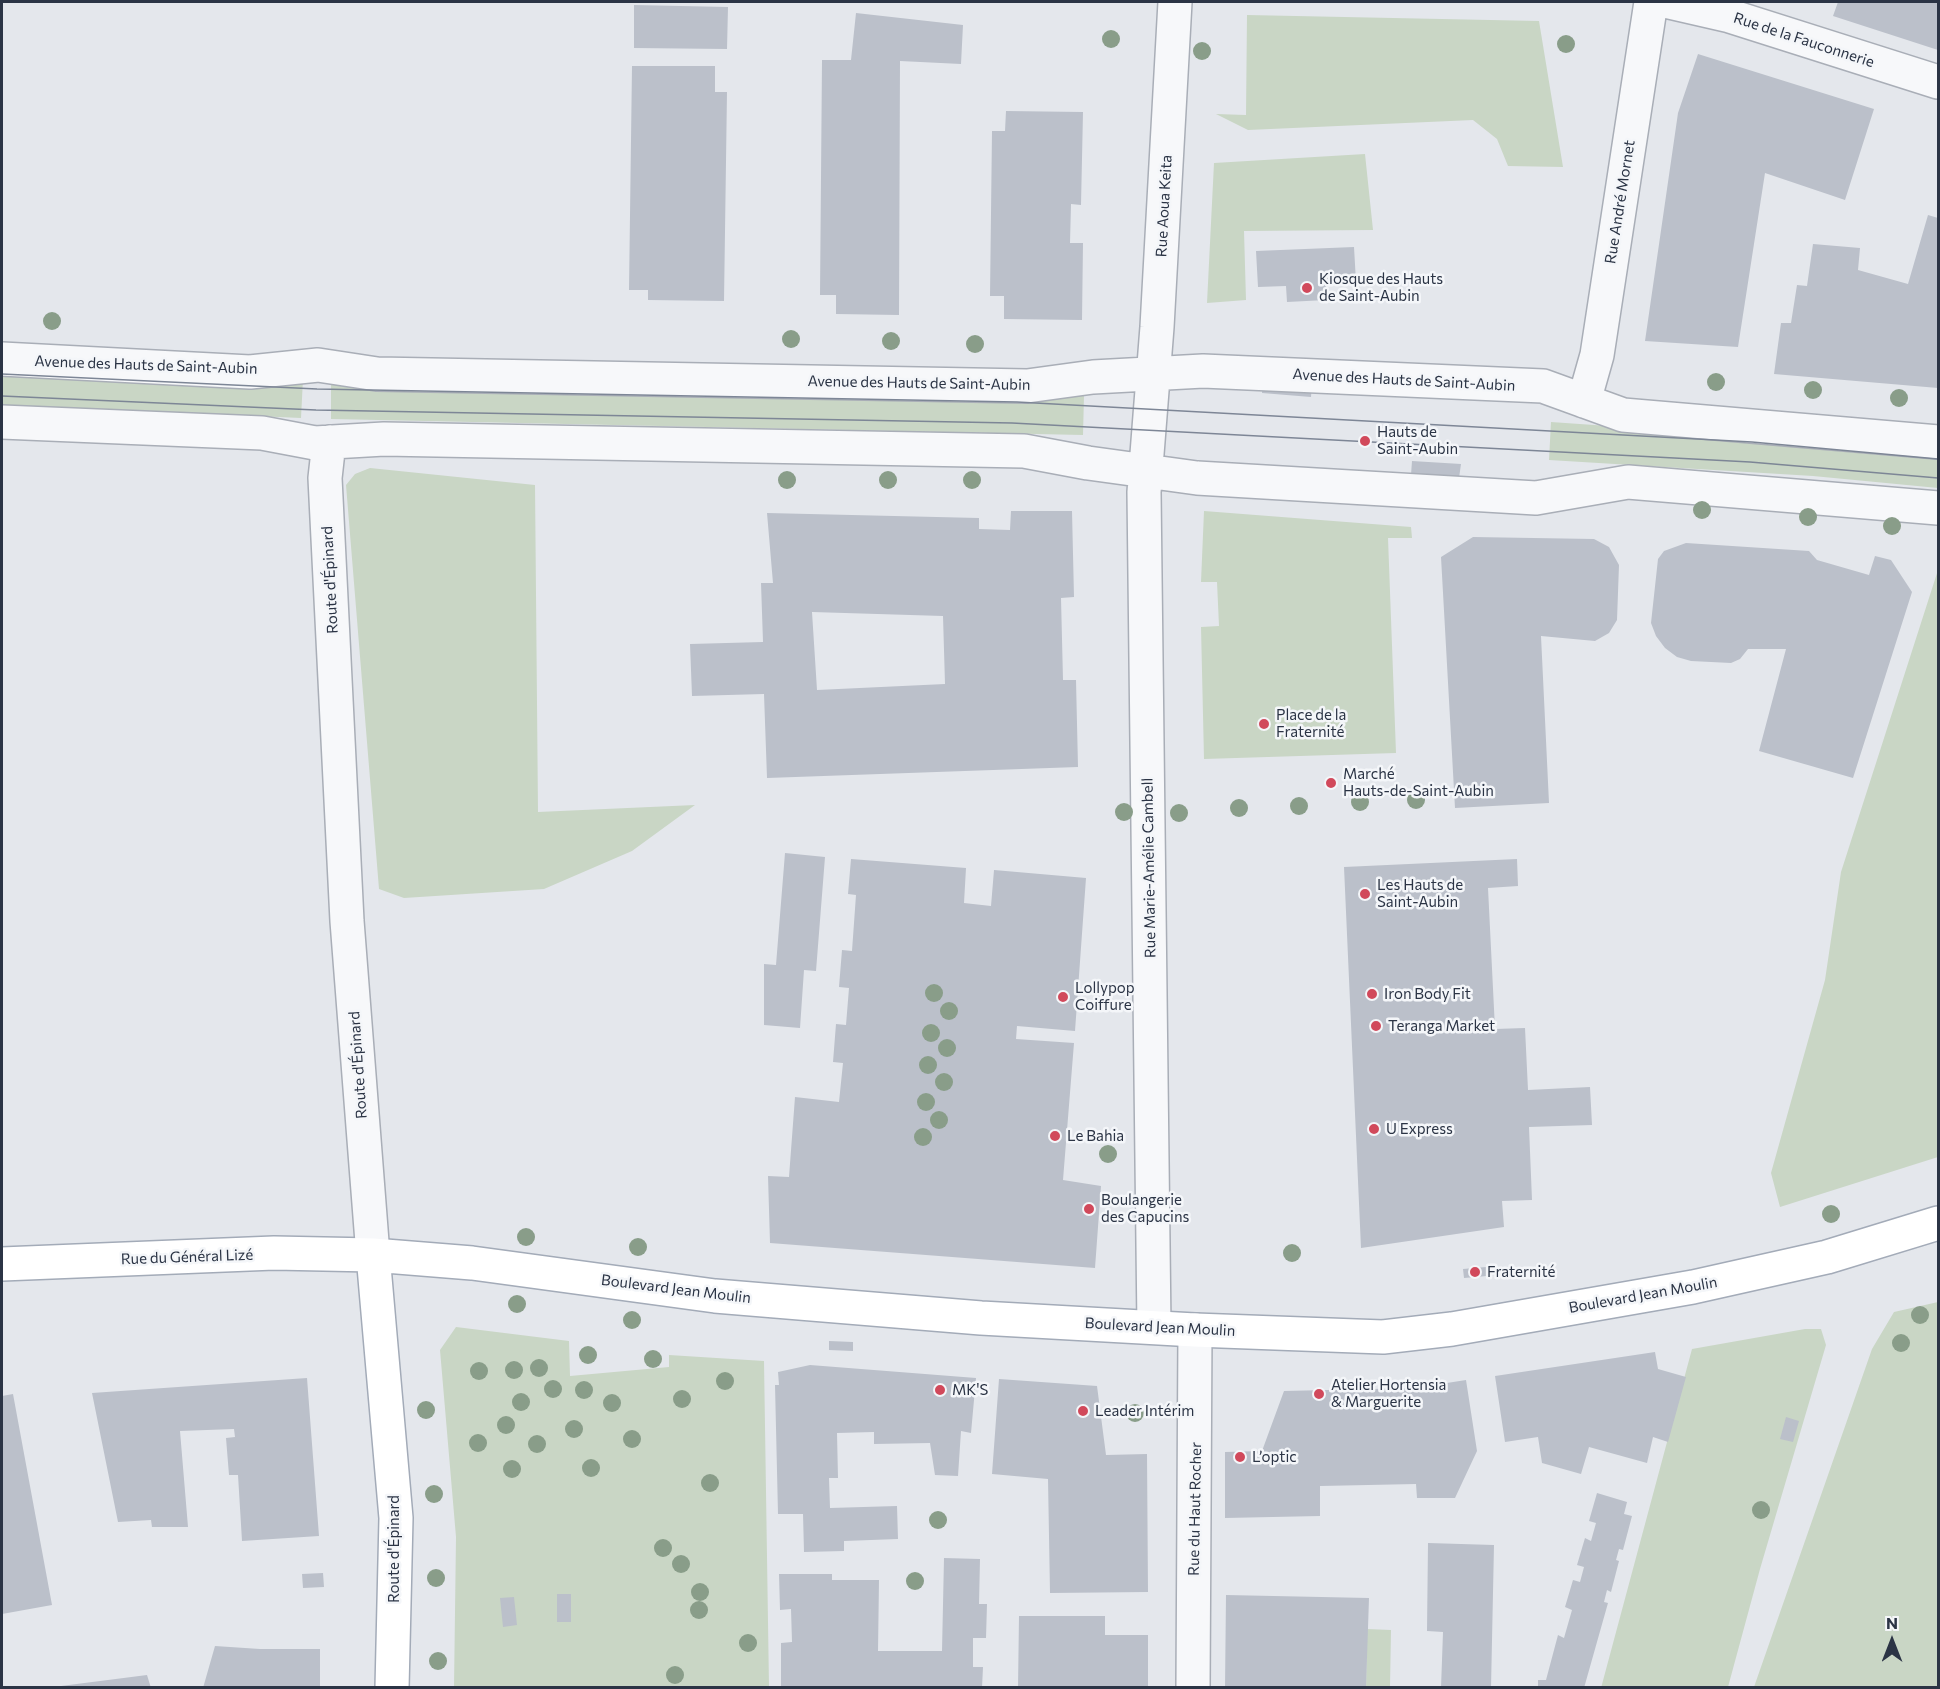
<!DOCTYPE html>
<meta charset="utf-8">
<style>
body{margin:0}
#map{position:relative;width:1940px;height:1689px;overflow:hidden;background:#e4e7ec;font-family:Commissioner,sans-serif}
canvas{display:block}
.frame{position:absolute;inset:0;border:3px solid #2b3445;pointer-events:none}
.north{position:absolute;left:1862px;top:1611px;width:60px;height:60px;-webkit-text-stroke:4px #f4f6f9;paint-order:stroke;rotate:0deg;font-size:16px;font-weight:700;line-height:24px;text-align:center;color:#2b3445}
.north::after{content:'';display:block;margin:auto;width:21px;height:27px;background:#2b3445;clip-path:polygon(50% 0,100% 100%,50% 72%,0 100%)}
</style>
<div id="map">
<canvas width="1940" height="1689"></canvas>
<div class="frame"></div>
<div class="north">N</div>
</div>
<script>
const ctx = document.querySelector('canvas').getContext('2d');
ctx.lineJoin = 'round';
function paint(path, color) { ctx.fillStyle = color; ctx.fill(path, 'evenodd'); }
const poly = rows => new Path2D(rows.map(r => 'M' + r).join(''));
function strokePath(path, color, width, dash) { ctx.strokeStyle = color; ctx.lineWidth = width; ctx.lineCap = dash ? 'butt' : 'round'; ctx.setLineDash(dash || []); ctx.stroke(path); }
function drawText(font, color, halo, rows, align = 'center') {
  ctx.font = font + ' Commissioner,sans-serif'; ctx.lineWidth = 5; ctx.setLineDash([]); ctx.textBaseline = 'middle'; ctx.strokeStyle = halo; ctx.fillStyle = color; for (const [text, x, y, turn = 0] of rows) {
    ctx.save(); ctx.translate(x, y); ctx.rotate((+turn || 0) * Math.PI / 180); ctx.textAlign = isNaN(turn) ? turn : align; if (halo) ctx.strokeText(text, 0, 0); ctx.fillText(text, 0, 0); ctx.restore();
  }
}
const green = poly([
 [1247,15,1539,21,1563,167,1508,166,1497,139,1473,120,1248,130,1216,114,1246,115],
 [1365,154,1373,230,1244,231,1246,300,1207,303,1214,163],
 [2,367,303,379,301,418,2,405],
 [331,380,1084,396,1083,435,331,419],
 [1551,422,1938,449,1938,488,1813,476,1549,460],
 [370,468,535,485,538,812,695,805,632,851,544,889,404,898,379,889,346,485,355,474],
 [1204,511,1411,527,1412,538,1388,538,1396,753,1204,759,1201,627,1219,626,1217,582,1201,582],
 [1938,570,1938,1157,1780,1207,1771,1173,1825,980,1841,872],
 [1938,1302,1938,1687,1754,1687,1872,1349,1894,1312],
 [456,1327,569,1341,570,1376,669,1367,669,1355,764,1361,769,1687,454,1687,456,1537,440,1350],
 [1805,1329,1821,1329,1826,1345,1760,1569,1728,1687,1601,1688,1692,1349],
 [1367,1629,1391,1630,1390,1687,1366,1688]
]);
const building = poly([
 [1838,2,1938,2,1938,50,1833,16],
 [634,5,728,7,727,49,634,48],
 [856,13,963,25,961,64,900,61,899,315,836,314,836,295,820,295,822,60,851,60],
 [1698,54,1874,109,1845,200,1765,173,1738,347,1645,341,1678,113],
 [632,66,715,66,715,92,727,92,724,301,648,300,648,290,629,290],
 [1006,111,1083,112,1081,205,1071,204,1070,243,1083,243,1082,320,1004,319,1004,296,990,296,992,131,1005,131],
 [1928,215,1938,218,1938,388,1774,374,1781,323,1791,323,1797,285,1807,286,1813,244,1860,248,1858,270,1908,284],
 [1354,247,1356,282,1326,283,1326,300,1287,302,1286,286,1258,287,1256,251],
 [1263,379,1312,383,1311,397,1262,393],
 [1412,461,1461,464,1459,478,1411,475],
 [1011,511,1072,511,1074,597,1061,598,1063,680,1076,680,1078,767,767,778,764,694,692,696,690,644,763,642,761,583,773,583,767,513,979,518,979,529,1010,530],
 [812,612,943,616,945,684,817,690],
 [1473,537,1594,539,1609,547,1619,565,1617,620,1609,633,1595,641,1541,636,1549,803,1455,808,1441,557],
 [1686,543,1809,551,1817,560,1869,575,1875,556,1891,560,1912,592,1853,778,1759,751,1786,649,1748,649,1740,659,1731,663,1691,661,1677,657,1665,648,1656,636,1651,623,1658,559,1664,551],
 [785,853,825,857,816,971,804,970,800,1028,764,1025,764,964,776,965],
 [851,859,966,868,964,903,991,906,994,870,1086,878,1075,1031,1017,1026,1016,1039,1074,1043,1063,1180,1101,1186,1095,1268,770,1243,768,1176,789,1177,795,1097,839,1102,843,1063,833,1062,836,1024,846,1025,849,988,839,987,842,950,852,951,856,895,848,894],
 [1517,859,1518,886,1488,888,1495,1029,1525,1028,1528,1090,1590,1087,1592,1125,1529,1127,1532,1200,1502,1201,1504,1227,1361,1248,1344,867],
 [1486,1267,1487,1276,1464,1278,1463,1269],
 [829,1341,853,1342,853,1351,829,1350],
 [1655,1352,1658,1369,1686,1377,1668,1442,1653,1437,1647,1463,1589,1447,1581,1474,1542,1463,1538,1437,1505,1442,1495,1376],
 [810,1365,976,1378,971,1433,961,1431,958,1476,935,1475,930,1443,874,1444,874,1432,837,1433,838,1478,829,1478,830,1508,897,1506,898,1539,844,1541,844,1551,804,1552,803,1514,778,1514,775,1385,779,1385,778,1372],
 [307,1378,319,1536,242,1541,238,1475,229,1475,226,1438,235,1437,234,1429,180,1431,188,1527,152,1527,151,1520,118,1522,92,1393],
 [999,1379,1097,1386,1106,1455,1147,1454,1148,1592,1050,1593,1048,1479,992,1474],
 [1466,1380,1477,1451,1455,1498,1417,1498,1416,1484,1320,1486,1320,1516,1225,1518,1225,1452,1262,1451,1284,1391,1415,1388],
 [13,1394,52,1605,2,1614,2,1396],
 [1786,1417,1799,1421,1793,1442,1780,1439],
 [1597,1493,1627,1502,1624,1514,1632,1516,1623,1550,1619,1549,1616,1560,1619,1561,1611,1592,1607,1590,1604,1602,1608,1603,1584,1688,1538,1688,1538,1680,1546,1680,1558,1635,1564,1638,1572,1610,1565,1607,1573,1580,1580,1582,1584,1567,1577,1565,1585,1538,1591,1541,1596,1523,1589,1521],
 [1428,1543,1494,1545,1491,1688,1441,1688,1443,1632,1427,1631],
 [944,1558,980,1559,979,1604,987,1604,986,1638,973,1638,973,1667,983,1667,982,1688,781,1688,781,1643,792,1642,791,1609,780,1610,779,1574,832,1574,832,1580,879,1580,878,1651,942,1651],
 [323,1573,324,1587,303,1588,302,1574],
 [557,1594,571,1594,571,1622,557,1622],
 [1226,1595,1369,1598,1366,1688,1225,1688],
 [514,1597,517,1625,503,1627,500,1598],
 [1019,1616,1105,1616,1105,1635,1148,1635,1148,1688,1018,1688],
 [215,1646,260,1649,320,1649,320,1688,203,1688],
 [147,1675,151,1688,61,1688,61,1686]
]);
const minor = poly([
 [1669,2,1730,16,1938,82],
 [2,359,250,372,318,365,377,374,1027,386,1093,377,1203,371,1543,386,1623,415,1938,442],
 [1584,401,1597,355,1651,2],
 [2,422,262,433,315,443,384,439,1024,451,1088,463,1197,478,1536,498,1628,482,1938,508],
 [329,442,325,478,347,921,373,1255],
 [1154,1327,1144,492,1157,327,1175,2],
 [1193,1688,1195,1330]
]);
const major = poly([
 [373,1255,396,1518,392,1688],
 [2,1264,274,1253,373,1255,472,1263,715,1296,981,1318,1195,1330,1383,1337,1452,1329,1693,1287,1827,1257,1938,1223]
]);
const tram = poly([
 [2,374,317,389,1017,402,1752,442,1938,459],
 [2,396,316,410,1012,423,1750,462,1938,478]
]);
const trees = [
 [1111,39],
 [1566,44],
 [1202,51],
 [52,321],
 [791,339],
 [891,341],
 [975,344],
 [1716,382],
 [1813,390],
 [1899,398],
 [787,480],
 [888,480],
 [972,480],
 [1702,510],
 [1808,517],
 [1892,526],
 [1416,800],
 [1360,802],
 [1299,806],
 [1239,808],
 [1124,812],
 [1179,813],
 [934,993],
 [949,1011],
 [931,1033],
 [947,1048],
 [928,1065],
 [944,1082],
 [926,1102],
 [939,1120],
 [923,1137],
 [1108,1154],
 [1831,1214],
 [526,1237],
 [638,1247],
 [1292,1253],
 [517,1304],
 [1920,1315],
 [632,1320],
 [1901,1343],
 [588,1355],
 [653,1359],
 [539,1368],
 [514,1370],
 [479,1371],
 [725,1381],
 [553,1389],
 [584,1390],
 [682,1399],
 [521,1402],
 [612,1403],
 [426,1410],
 [1135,1413],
 [506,1425],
 [574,1429],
 [632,1439],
 [478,1443],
 [537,1444],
 [591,1468],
 [512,1469],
 [710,1483],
 [434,1494],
 [1761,1510],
 [938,1520],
 [663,1548],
 [681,1564],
 [436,1578],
 [915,1581],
 [700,1592],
 [699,1610],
 [748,1643],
 [438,1661],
 [675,1675]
];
const markers = [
 [1307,288,6,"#d1495b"],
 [1365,441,6,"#d1495b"],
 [1264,724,6,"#d1495b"],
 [1331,783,6,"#d1495b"],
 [1365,894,6,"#d1495b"],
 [1372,994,6,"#d1495b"],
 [1063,997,6,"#d1495b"],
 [1376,1026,6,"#d1495b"],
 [1374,1129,6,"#d1495b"],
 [1055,1136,6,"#d1495b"],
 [1089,1209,6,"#d1495b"],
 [1475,1272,6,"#d1495b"],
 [940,1390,6,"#d1495b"],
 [1319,1394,6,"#d1495b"],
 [1083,1411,6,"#d1495b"],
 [1240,1457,6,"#d1495b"]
];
const streetNames = [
 ["Rue de la Fauconnerie",1804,40,18],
 ["Rue André Mornet",1620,202,-81],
 ["Rue Aoua Keita",1164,206,-87],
 ["Avenue des Hauts de Saint-Aubin",146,365,2],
 ["Avenue des Hauts de Saint-Aubin",1404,380,3],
 ["Avenue des Hauts de Saint-Aubin",919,383,1],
 ["Route d'Épinard",330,580,-93],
 ["Rue Marie-Amélie Cambell",1149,868,-91],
 ["Route d'Épinard",358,1065,-94],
 ["Rue du Général Lizé",187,1257,-2],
 ["Boulevard Jean Moulin",676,1289,7],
 ["Boulevard Jean Moulin",1643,1295,-10],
 ["Boulevard Jean Moulin",1160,1327,3],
 ["Rue du Haut Rocher",1195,1509,-89],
 ["Route d'Épinard",394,1549,-90]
];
const poiNames = [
 ["Kiosque des Hauts",1319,279],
 ["de Saint-Aubin",1319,296],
 ["Hauts de",1377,432],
 ["Saint-Aubin",1377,449],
 ["Place de la",1276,715],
 ["Fraternité",1276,732],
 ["Marché",1343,774],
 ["Hauts-de-Saint-Aubin",1343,791],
 ["Les Hauts de",1377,885],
 ["Saint-Aubin",1377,902],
 ["Lollypop",1075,988],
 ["Coiffure",1075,1005],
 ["Iron Body Fit",1384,994],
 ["Teranga Market",1388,1026],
 ["U Express",1386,1129],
 ["Le Bahia",1067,1136],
 ["Boulangerie",1101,1200],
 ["des Capucins",1101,1217],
 ["Fraternité",1487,1272],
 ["Atelier Hortensia",1331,1385],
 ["& Marguerite",1331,1402],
 ["MK'S",952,1390],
 ["Leader Intérim",1095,1411],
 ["L’optic",1252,1457]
];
paint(green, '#c9d6c5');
paint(building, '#bbc0ca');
strokePath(minor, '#a9aeb7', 36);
strokePath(major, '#a3abb8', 36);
strokePath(minor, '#f7f8fa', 33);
strokePath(major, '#fff', 33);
strokePath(tram, '#7d8696', 1.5);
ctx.fillStyle = '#899d89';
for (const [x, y] of trees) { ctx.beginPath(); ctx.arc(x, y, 9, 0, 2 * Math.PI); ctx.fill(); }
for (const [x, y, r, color] of markers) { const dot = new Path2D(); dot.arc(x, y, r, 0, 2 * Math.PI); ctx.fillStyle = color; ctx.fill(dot); strokePath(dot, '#f4f6f9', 2); }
drawText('15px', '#2b3445', '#f4f6f9', streetNames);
drawText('15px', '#2b3445', '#f4f6f9', poiNames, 'left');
</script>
